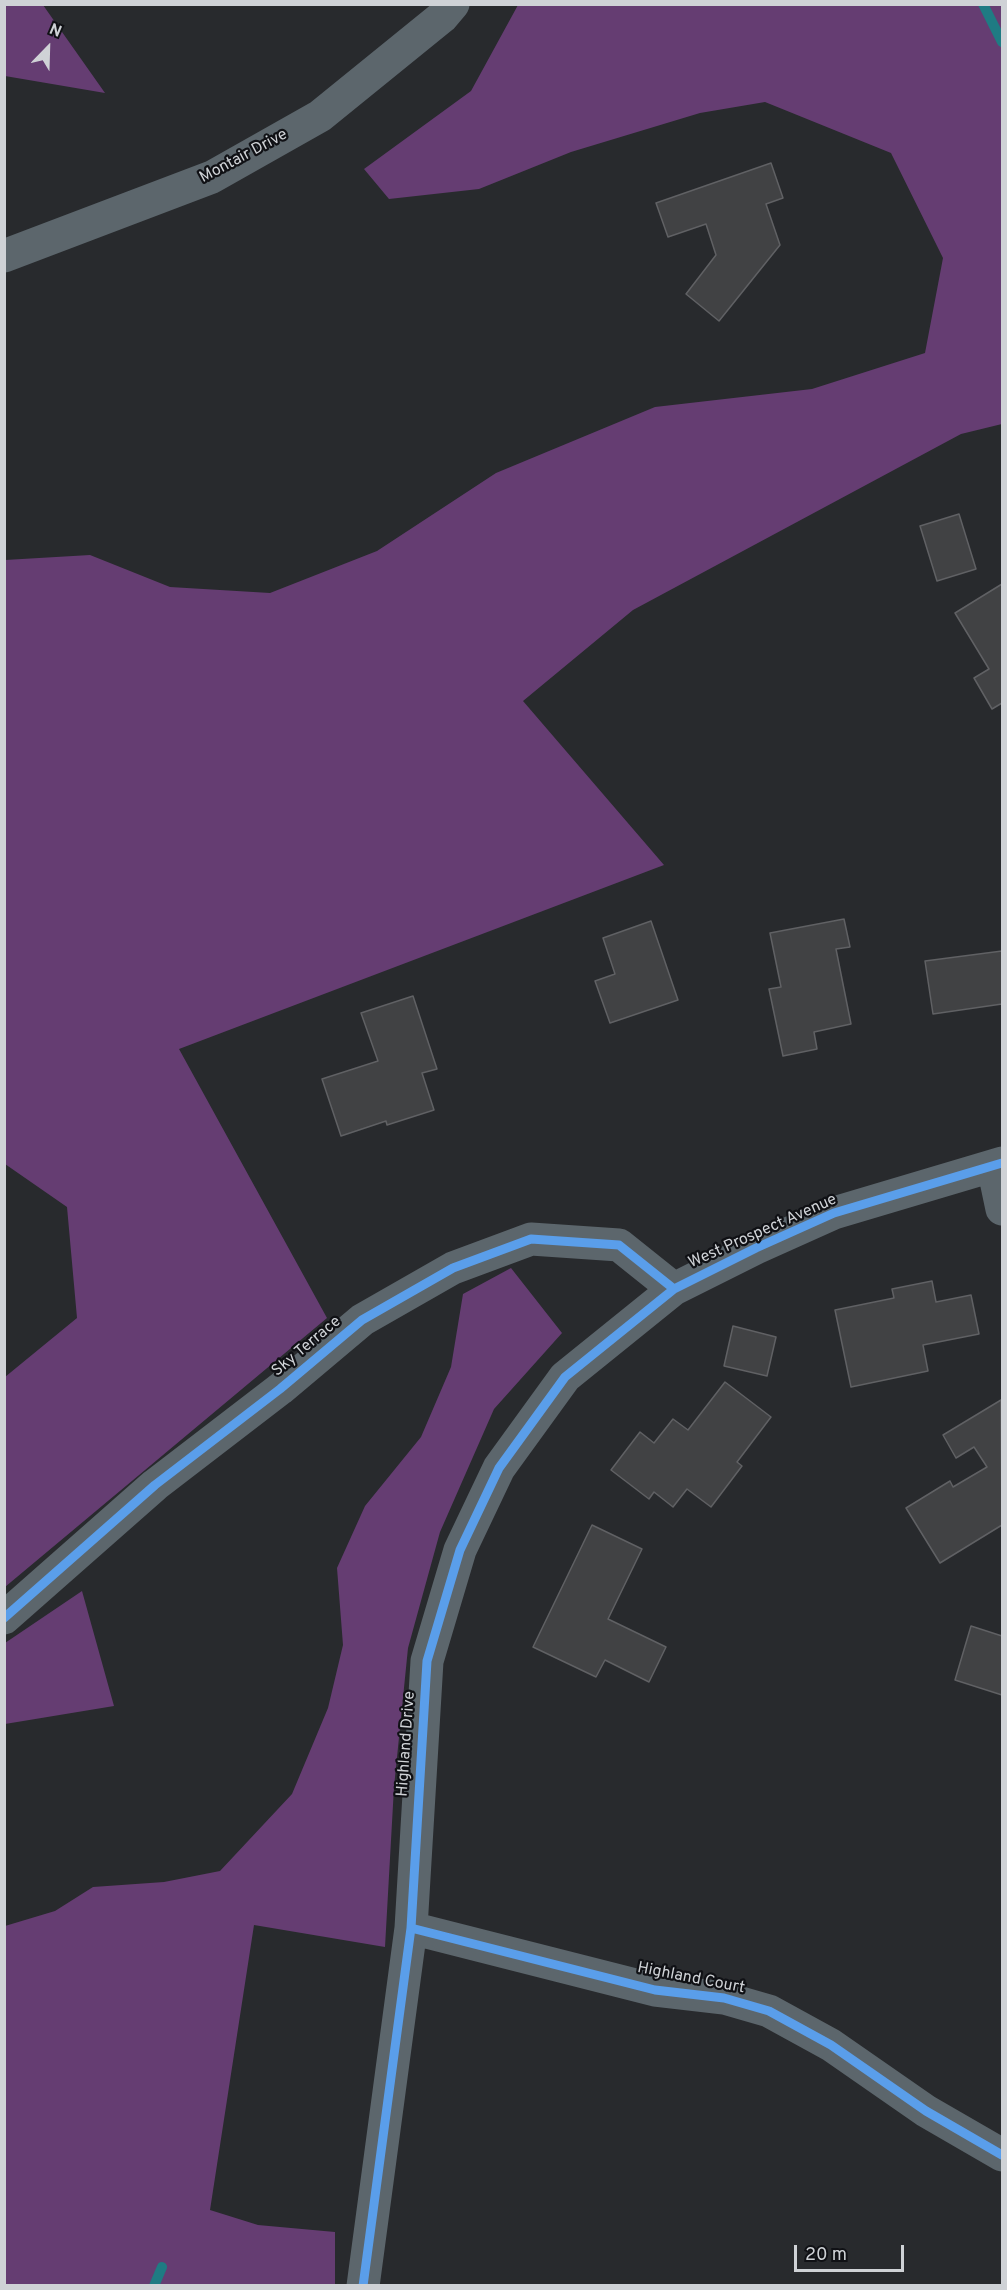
<!DOCTYPE html>
<style>
body{margin:0}
#map{position:relative;width:1007px;height:2290px;overflow:hidden;background:#282a2d;font-family:Overpass,sans-serif}
canvas{display:block}
.frame{position:absolute;inset:0;border:6px solid #cfd2d6;pointer-events:none}
.north{position:absolute;left:18px;top:18px;width:60px;height:60px;-webkit-text-stroke:4px #101115;paint-order:stroke;rotate:23deg;font-size:16px;font-weight:700;line-height:24px;text-align:center;color:#cfd2d6}
.north::after{content:'';display:block;margin:auto;width:21px;height:27px;background:#cfd2d6;clip-path:polygon(50% 0,100% 100%,50% 72%,0 100%)}
.scale{position:absolute;left:794px;top:2245px;width:110px;height:27px;box-sizing:border-box;border:3px solid #cfd2d6;border-top:0;padding-left:8px;font-size:18px;line-height:21px;white-space:nowrap;color:#cfd2d6;-webkit-text-stroke:4px #101115;paint-order:stroke}
</style>
<div id="map">
<canvas width="1007" height="2290"></canvas>
<div class="frame"></div>
<div class="north">N</div>
<div class="scale">20 m</div>
</div>
<script>
const ctx = document.querySelector('canvas').getContext('2d');
ctx.lineJoin = 'round';
function paint(path, color) { ctx.fillStyle = color; ctx.fill(path, 'evenodd'); }
const poly = rows => new Path2D(rows.map(r => 'M' + r).join(''));
function strokePath(path, color, width, dash) { ctx.strokeStyle = color; ctx.lineWidth = width; ctx.lineCap = dash ? 'butt' : 'round'; ctx.setLineDash(dash || []); ctx.stroke(path); }
function drawText(font, color, halo, rows, align = 'center') {
  ctx.font = font + ' Overpass,sans-serif'; ctx.lineWidth = 4.5; ctx.setLineDash([]); ctx.textBaseline = 'middle'; ctx.strokeStyle = halo; ctx.fillStyle = color; for (const [text, x, y, turn = 0] of rows) {
    ctx.save(); ctx.translate(x, y); ctx.rotate((+turn || 0) * Math.PI / 180); ctx.textAlign = isNaN(turn) ? turn : align; if (halo) ctx.strokeText(text, 0, 0); ctx.fillText(text, 0, 0); ctx.restore();
  }
}
const forest = poly([
 [4,5,43,5,105,93,5,76],
 [518,5,1001,5,1002,424,961,434,633,610,523,701,664,865,179,1049,327,1318,5,1587,5,1377,77,1318,67,1207,5,1164,5,560,90,555,170,587,270,593,377,551,496,473,655,407,812,389,925,353,943,258,891,153,765,102,700,113,571,152,479,189,389,199,364,169,471,91],
 [511,1268,562,1333,494,1409,440,1532,408,1648,394,1787,385,1947,254,1925,210,2210,258,2225,335,2232,335,2285,5,2285,5,1926,55,1911,93,1887,164,1882,220,1871,292,1794,328,1708,343,1645,337,1568,365,1506,421,1437,451,1367,463,1294],
 [82,1591,114,1706,5,1724,5,1643]
]);
const stream = poly([
 [983,4,1002,42],
 [154,2286,162,2267]
]);
const building = poly([
 [771,163,783,198,766,204,780,245,719,321,686,294,716,255,706,224,668,237,656,203,771,163],
 [959,514,976,569,937,581,920,526,959,514],
 [1002,584,1002,703,992,709,974,678,989,669,955,613,1002,584],
 [844,919,850,947,836,949,851,1024,814,1032,817,1049,783,1056,769,989,781,987,770,933,844,919],
 [651,921,678,1000,610,1023,595,981,615,974,603,938,651,921],
 [1002,951,1002,1004,933,1014,925,961,1002,951],
 [413,996,437,1069,422,1073,434,1110,387,1125,386,1121,341,1136,322,1079,378,1061,361,1013,413,996],
 [932,1281,936,1302,971,1295,979,1334,923,1345,928,1371,851,1387,835,1310,894,1298,892,1289,932,1281],
 [733,1326,776,1337,767,1376,724,1366,733,1326],
 [725,1382,771,1417,737,1462,742,1466,711,1507,687,1489,673,1507,654,1492,649,1499,611,1470,640,1432,654,1443,673,1419,688,1430,725,1382],
 [1001,1400,1002,1525,940,1563,906,1508,950,1481,953,1487,987,1467,974,1447,956,1458,943,1435,1001,1400],
 [592,1525,642,1549,608,1619,666,1647,649,1682,605,1660,596,1677,533,1647,592,1525],
 [971,1626,1002,1636,1002,1695,955,1680,971,1626]
]);
const minor = poly([
 [4,256,212,177,320,116,442,17,453,4],
 [993,1166,1002,1209],
 [4,1618,155,1485,280,1389,362,1320,453,1268,531,1239,619,1245,674,1289],
 [411,1928,655,1990,724,1998,769,2011,831,2045,926,2111,1002,2155],
 [363,2286,411,1928,427,1661,460,1550,499,1468,565,1377,674,1289,756,1248,834,1213,1002,1163]
]);
const cycleway = poly([
 [4,1618,155,1485,280,1389,362,1320,453,1268,531,1239,619,1245,674,1289],
 [411,1928,655,1990,724,1998,769,2011,831,2045,926,2111,1002,2155],
 [363,2286,411,1928,427,1661,460,1550,499,1468,565,1377,674,1289,756,1248,834,1213,1002,1163]
]);
const streetNames = [
 ["Montair Drive",244,157,-28],
 ["West Prospect Avenue",763,1232,-24],
 ["Sky Terrace",307,1347,-40],
 ["Highland Drive",407,1744,-86],
 ["Highland Court",691,1979,11]
];
paint(forest, '#653d72');
strokePath(stream, '#1f7b83', 10);
paint(building, '#414244');
strokePath(building, '#606164', 1.5);
strokePath(minor, '#5c666c', 33);
strokePath(cycleway, '#5a9eea', 9);
drawText('16px', '#cfd2d6', '#101115', streetNames);
</script>
